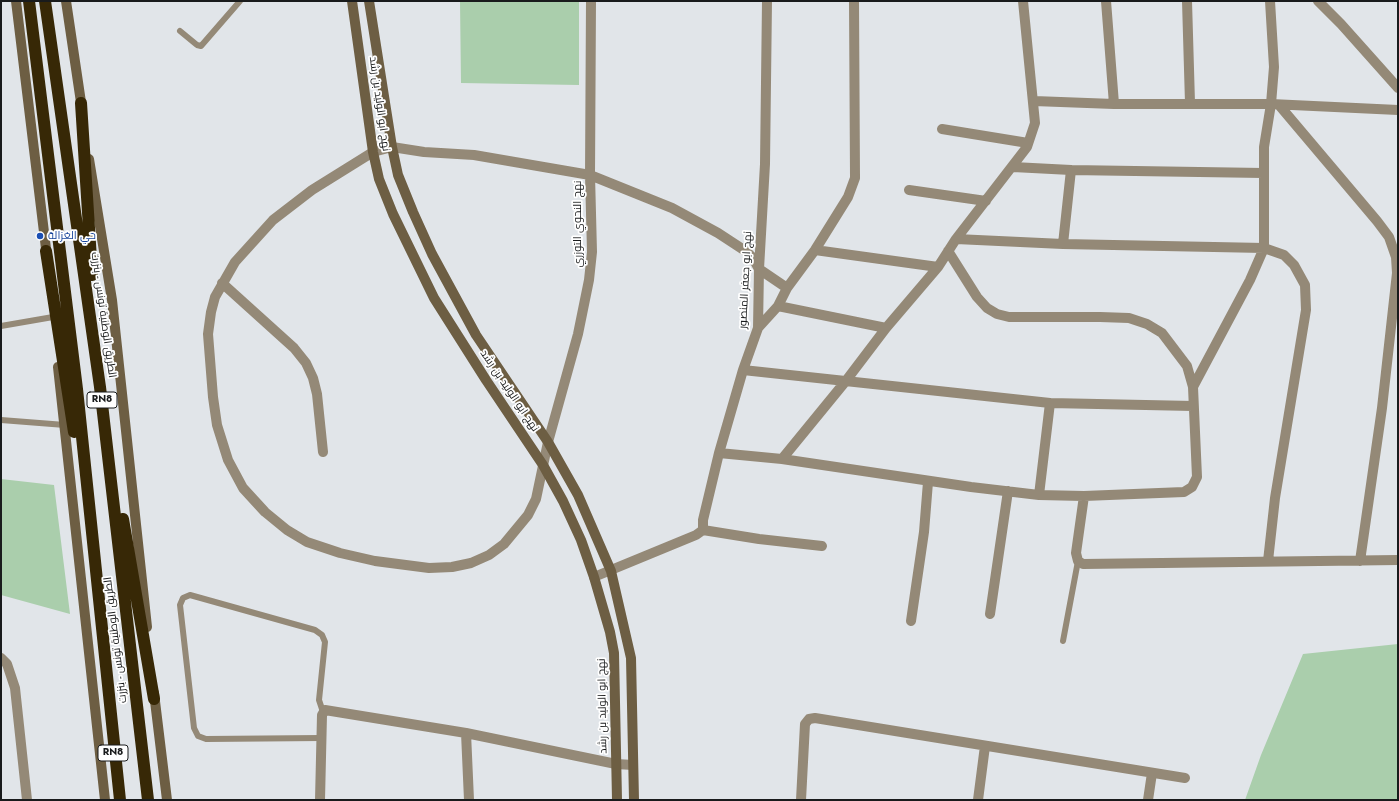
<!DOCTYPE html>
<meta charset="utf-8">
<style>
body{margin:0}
#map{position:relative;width:1399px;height:801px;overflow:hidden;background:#e1e5e9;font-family:Jost,sans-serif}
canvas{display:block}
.frame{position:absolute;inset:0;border:2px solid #191b1c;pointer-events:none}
</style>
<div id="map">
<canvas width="1399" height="801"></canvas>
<div class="frame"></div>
</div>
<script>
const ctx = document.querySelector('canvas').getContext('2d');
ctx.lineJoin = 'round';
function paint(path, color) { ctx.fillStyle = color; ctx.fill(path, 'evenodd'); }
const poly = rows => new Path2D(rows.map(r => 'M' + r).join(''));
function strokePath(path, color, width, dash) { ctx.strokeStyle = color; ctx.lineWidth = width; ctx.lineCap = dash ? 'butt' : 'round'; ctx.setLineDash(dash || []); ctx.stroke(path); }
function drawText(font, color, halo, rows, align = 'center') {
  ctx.font = font + ' Jost,Cairo,sans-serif'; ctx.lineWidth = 3.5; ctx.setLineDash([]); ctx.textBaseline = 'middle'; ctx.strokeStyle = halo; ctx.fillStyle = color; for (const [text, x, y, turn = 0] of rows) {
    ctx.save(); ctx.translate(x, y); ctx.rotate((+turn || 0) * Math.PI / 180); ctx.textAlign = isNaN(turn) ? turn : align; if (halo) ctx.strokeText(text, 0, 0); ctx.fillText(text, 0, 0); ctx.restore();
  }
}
const green = poly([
 [460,1,579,1,579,85,461,83],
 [1,479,54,485,70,614,1,595],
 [1398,644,1398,800,1245,800,1261,755,1303,654]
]);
const lane = poly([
 [180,31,197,45,201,46,240,1],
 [1,326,53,317],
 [1,420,65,425],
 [1063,641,1078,561],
 [321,738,206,739,198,736,194,728,180,605,183,598,190,595,315,630,322,635,325,642,319,700,323,712]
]);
const street = poly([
 [591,1,590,175,592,252,589,280,578,334,548,442,536,499,528,515,504,544,489,555,471,563,452,567,429,568,375,561,340,553,307,542,287,530,265,512,243,488,228,460,217,425,213,397,208,334,211,312,215,297,235,262,273,220,312,190,373,152,392,147,424,152,474,155,590,175,672,208,718,233,747,252,753,258,759,269,787,288],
 [1106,1,1114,104],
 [1187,1,1190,103],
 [1318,1,1341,24,1398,88],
 [1034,101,1114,104,1271,104,1398,110],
 [1279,105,1377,221,1389,237,1396,257,1397,273,1382,408,1360,561],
 [942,129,1028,143],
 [1013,167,1071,170,1263,173],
 [909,190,986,201],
 [956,239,1063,244,1264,248,1284,255,1294,265,1305,285,1306,310,1275,498,1268,561],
 [1063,244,1071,170],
 [815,250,938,267],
 [222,283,294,348,306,363,313,378,317,394,323,452],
 [778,306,787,288,815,250,848,197,855,178,854,1],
 [758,328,778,306,886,328],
 [743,370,1050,403,1193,406],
 [1193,387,1250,280,1264,248,1264,147,1271,104,1274,67,1270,1],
 [719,453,782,459,971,487,1039,495,1084,496,1184,492,1192,487,1197,477,1193,387,1187,366,1162,333,1147,324,1129,318,1100,317,1009,317,997,314,987,308,977,297,948,251],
 [782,459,845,382,886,328,938,267,956,239,1027,147,1035,123,1023,1],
 [1039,495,1050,403],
 [1084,496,1076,553,1078,561,1083,564,1398,560],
 [703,530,759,539,822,546],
 [594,577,696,535,703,530,703,520,719,453,743,370,758,328,759,269,765,164,767,1],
 [990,614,1008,491],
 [911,621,924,532,928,482],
 [1,658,7,664,15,688,27,800],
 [466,733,469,800],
 [320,800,322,715,325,710,466,733,616,764,633,765],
 [801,800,805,724,809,719,815,718,1185,778],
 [978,800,985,746],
 [1148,800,1152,773]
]);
const secondary = poly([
 [16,1,47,257],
 [66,1,82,109],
 [352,1,373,152,379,179,393,214,434,298,486,380,543,465,563,501,581,540,594,577,610,632,614,653,617,800],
 [369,1,392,147,398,175,413,212,432,254,476,335,548,442,578,495,611,571,631,658,634,800],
 [89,159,112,300,147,627],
 [58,367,105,800],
 [154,693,167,800]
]);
const highway = poly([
 [29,1,77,389,120,800],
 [45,1,100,387,148,800],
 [81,103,92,275],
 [46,251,74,432],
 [123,519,154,699]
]);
const markers = [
 [40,236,4,"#1a4fb4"]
];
const shields = [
 [102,400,30],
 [113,753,30]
];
const shieldNames = [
 ["RN8",102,400],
 ["RN8",113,753]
];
const streetNames = [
 ["نهج ابو الوليد بن رشد",379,104,82],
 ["نهج النحوي التوزري",578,224,-90],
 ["نهج ابو جعفر المنصور",746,280,-87],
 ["الطريق الوطنية تونس - بنزرت",103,315,82],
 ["نهج ابو الوليد بن رشد",509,391,56],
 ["الطريق الوطنية تونس - بنزرت",116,640,-97],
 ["نهج ابو الوليد بن رشد",603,706,-91]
];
const transitNames = [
 ["حي الغزالة",48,236]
];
paint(green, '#aaceac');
strokePath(lane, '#948977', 6);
strokePath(street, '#948977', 10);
strokePath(secondary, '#6d5e43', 10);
strokePath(highway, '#372806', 12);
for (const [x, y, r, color] of markers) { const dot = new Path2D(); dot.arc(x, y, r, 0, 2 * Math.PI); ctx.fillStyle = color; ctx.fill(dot); strokePath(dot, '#fff', 1.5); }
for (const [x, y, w] of shields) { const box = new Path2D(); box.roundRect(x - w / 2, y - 8, w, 16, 3); ctx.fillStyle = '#fff'; ctx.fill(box); strokePath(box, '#191b1c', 1); }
drawText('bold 10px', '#191b1c', null, shieldNames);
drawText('11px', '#191b1c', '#fff', streetNames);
drawText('11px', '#164399', '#fff', transitNames, 'left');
</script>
